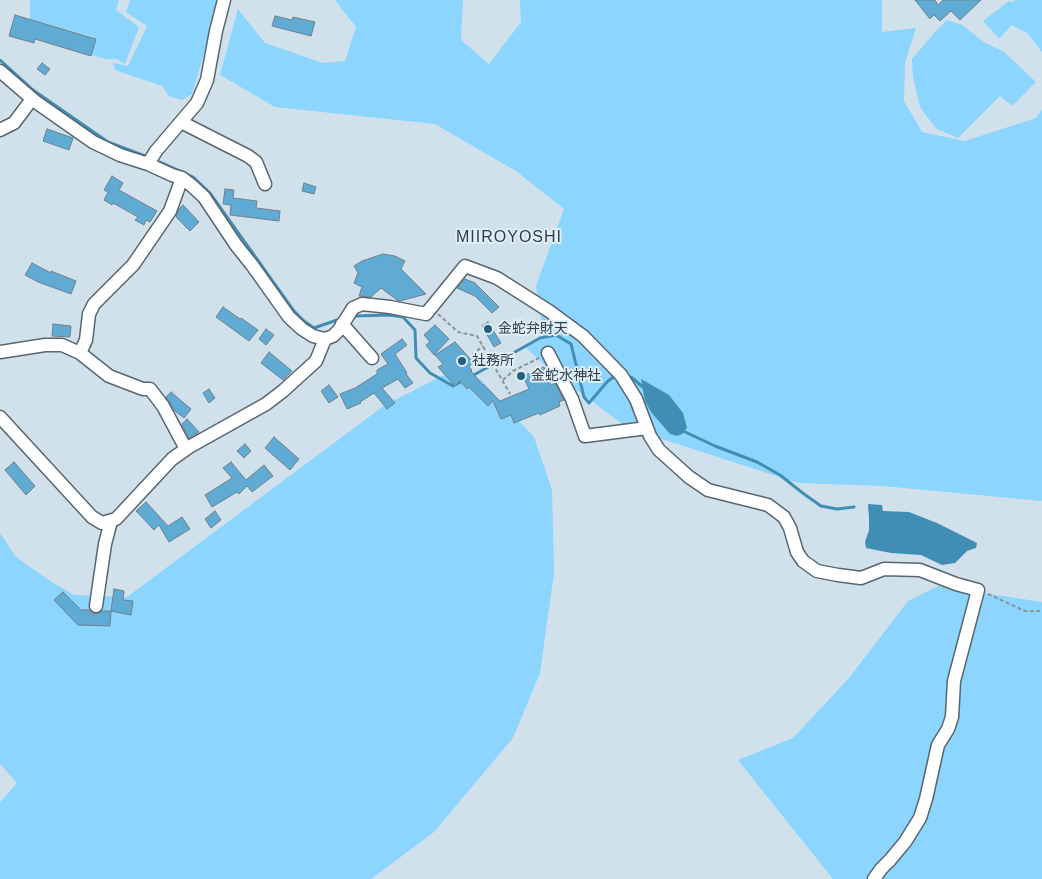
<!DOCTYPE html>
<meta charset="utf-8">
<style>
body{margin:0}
canvas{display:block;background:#d0e1ec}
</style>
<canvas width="1042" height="879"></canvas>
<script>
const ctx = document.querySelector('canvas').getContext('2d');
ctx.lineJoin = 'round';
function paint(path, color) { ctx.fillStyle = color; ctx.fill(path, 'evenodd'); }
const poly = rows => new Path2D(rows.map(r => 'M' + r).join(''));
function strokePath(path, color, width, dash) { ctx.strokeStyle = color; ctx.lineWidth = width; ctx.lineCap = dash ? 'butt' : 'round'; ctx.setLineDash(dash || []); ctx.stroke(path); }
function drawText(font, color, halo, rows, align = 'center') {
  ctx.font = font + ' Helvetica,"Noto Sans JP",sans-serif'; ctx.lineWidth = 4; ctx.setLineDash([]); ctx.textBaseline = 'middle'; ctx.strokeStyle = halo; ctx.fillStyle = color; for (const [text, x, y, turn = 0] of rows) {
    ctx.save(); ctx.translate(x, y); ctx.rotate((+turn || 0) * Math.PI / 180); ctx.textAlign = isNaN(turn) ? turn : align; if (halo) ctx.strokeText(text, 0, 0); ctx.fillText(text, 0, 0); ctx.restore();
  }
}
const green = poly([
 [30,0,119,0,116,10,139,27,125,64,117,59,105,59,92,55,94,37,30,19],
 [130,0,220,0,192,94,182,100,169,96,162,86,115,70,113,63,128,66,147,26,126,12],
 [335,0,463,0,461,40,489,64,521,22,520,0,882,0,882,32,916,28,905,63,904,101,922,132,965,141,1036,118,1042,109,1042,501,882,486,798,483,628,428,555,374,525,347,544,338,536,286,564,209,516,171,435,124,275,107,220,75,238,9,265,43,323,63,345,61,356,27],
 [1014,0,1042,0,1042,52,1027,33,1012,25,999,39,983,21,1009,1,1015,2],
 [947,20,962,25,985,43,1003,51,1036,82,1012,106,1000,96,958,138,937,129,931,122,920,107,913,77,912,59,935,32],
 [452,371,481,380,534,437,552,490,554,573,540,673,513,738,434,832,371,879,0,879,0,802,17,783,0,764,0,533,16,557,50,581,74,595,127,597,385,405],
 [938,586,1042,602,1042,879,833,879,738,760,793,738,849,678,908,601]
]);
const water = poly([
 [641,379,669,395,683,413,687,428,682,434,677,436,670,434,651,412,645,401],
 [868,504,882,505,883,511,909,512,937,523,977,543,976,548,967,551,955,563,942,565,921,555,891,553,866,548,865,542,869,530,869,519]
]);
const stream = poly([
 [0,60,33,90,108,142,145,156],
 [160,162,193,177,210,193,294,311,304,321,314,328,337,320],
 [355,316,389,315,403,317,415,330,416,358,430,373,453,386,464,380],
 [472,376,540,338,556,335,571,344,584,397,589,403,607,382,612,378,617,377],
 [631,377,644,388],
 [681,430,715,446,757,462,780,475,804,494,821,506,837,509,854,507]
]);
const building = poly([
 [915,0,935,0,938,5,943,0,981,0,960,20,951,11,940,21,934,15,930,19,915,0],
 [15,15,96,39,91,56,35,39,34,43,9,36,15,15],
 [275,16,292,20,293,17,315,22,311,36,272,26,275,16],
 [42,63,50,69,45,75,37,69,42,63],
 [47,129,73,138,69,150,43,141,47,129],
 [112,176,123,183,119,190,157,211,150,222,146,220,144,225,135,220,138,217,113,203,112,205,104,200,108,192,104,190,112,176],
 [304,183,316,187,314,194,302,191,304,183],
 [225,189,234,190,233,198,257,201,256,208,280,211,279,221,230,215,231,205,223,204,225,189],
 [183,205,199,222,190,231,176,217,179,209,183,205],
 [383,254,395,256,405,261,401,269,426,294,400,301,397,300,381,288,371,297,359,296,362,287,354,283,358,273,354,266,362,261,383,254],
 [32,263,51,273,51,271,76,281,71,294,38,282,25,275,32,263],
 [465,279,475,283,499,307,492,313,475,296,457,288,465,279],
 [223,307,240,319,241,318,258,330,249,341,216,317,223,307],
 [488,322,501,343,494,347,482,326,488,322],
 [53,324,71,326,70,337,52,336,53,324],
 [435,325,449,339,434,355,426,345,430,342,424,335,435,325],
 [266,329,274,335,266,345,259,339,266,329],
 [402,339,407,345,395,354,407,373,406,374,413,383,405,388,398,379,382,388,395,403,387,409,374,393,360,402,361,403,347,409,340,394,355,388,377,374,377,370,388,364,381,354,402,339],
 [455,342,473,362,469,367,472,370,471,371,483,385,483,384,500,401,529,389,523,376,544,367,551,385,555,383,564,400,559,402,560,406,540,415,539,413,514,423,511,415,501,419,493,401,488,406,469,387,467,389,460,381,455,386,438,367,443,364,435,355,455,342],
 [269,352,292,371,283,380,261,363,269,352],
 [329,385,338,397,329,403,321,391,329,385],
 [209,389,215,398,209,403,203,393,209,389],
 [171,392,191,409,184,418,175,411,166,397,171,392],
 [187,419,199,432,189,438,182,424,187,419],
 [274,437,299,459,290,470,265,448,274,437],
 [245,444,251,451,244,458,237,451,245,444],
 [14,462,35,486,26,495,5,470,14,462],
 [231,462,246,480,264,465,273,476,252,492,247,486,239,494,237,492,212,507,205,495,232,478,223,468,231,462],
 [146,502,168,526,182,517,190,529,169,542,159,525,154,530,136,511,146,502],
 [215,511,221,520,211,528,205,519,215,511],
 [114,589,124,591,123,600,133,601,131,615,111,611,114,589],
 [63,592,81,610,89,610,91,613,95,614,99,613,103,611,111,611,110,626,78,625,54,600,63,592]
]);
const path = poly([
 [438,314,458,332,477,336,510,394],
 [472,355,483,346],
 [503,380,513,371,539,358],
 [988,594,1025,611,1039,611,1042,610]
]);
const minor = poly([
 [0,71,36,102,93,142,120,155,148,164,172,175,182,178,191,185,204,197,236,245,252,265,289,317,302,329,313,336,325,339,333,336,339,330,353,308,362,304,390,307,426,314,465,266,497,278,549,311,583,336,621,375,636,399,650,436,659,450,689,477,708,490,768,505,784,517,790,528,797,552,803,561,817,571,838,575,861,578,884,569,920,570,956,584,978,590,954,681,952,717,948,729,938,745,926,799,920,818,905,842,890,860,881,869,874,879],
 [181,122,248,156,256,162,265,184],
 [0,130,14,123,32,99],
 [148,164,156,151,197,103,207,80,216,31,224,0],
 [342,324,372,358],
 [0,352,45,345,62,345,80,353,109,376,143,389,150,389,163,406,186,449],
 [80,353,86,340,89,314,94,304,133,265,170,211,182,178],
 [548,353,572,399,585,436,647,428],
 [0,417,92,517,102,523,116,519,172,459,189,447,266,404,283,391,316,361,325,339],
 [96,606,105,544,111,521]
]);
const markers = [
 [488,329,5,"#295e7a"],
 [462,361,5,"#295e7a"],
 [521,376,5,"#295e7a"]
];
const poiNames = [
 ["金蛇弁財天",498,329],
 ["社務所",472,361],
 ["金蛇水神社",531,376]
];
const quarterNames = [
 ["MIIROYOSHI",509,238]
];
paint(green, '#8bd5fe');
paint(water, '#418eb5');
strokePath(stream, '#418eb5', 3);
paint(building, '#5fabd4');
strokePath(building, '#71818a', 1);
strokePath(minor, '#576670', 15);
strokePath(path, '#88959d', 2, [4, 2.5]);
strokePath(minor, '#fff', 12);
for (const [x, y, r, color] of markers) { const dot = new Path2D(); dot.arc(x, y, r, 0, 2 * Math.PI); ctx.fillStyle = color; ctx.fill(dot); strokePath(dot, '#ddeff9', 2); }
drawText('14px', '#353c40', '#ddeff9', poiNames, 'left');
ctx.letterSpacing = '1px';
drawText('16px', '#353c40', '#ddeff9', quarterNames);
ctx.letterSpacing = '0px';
</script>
